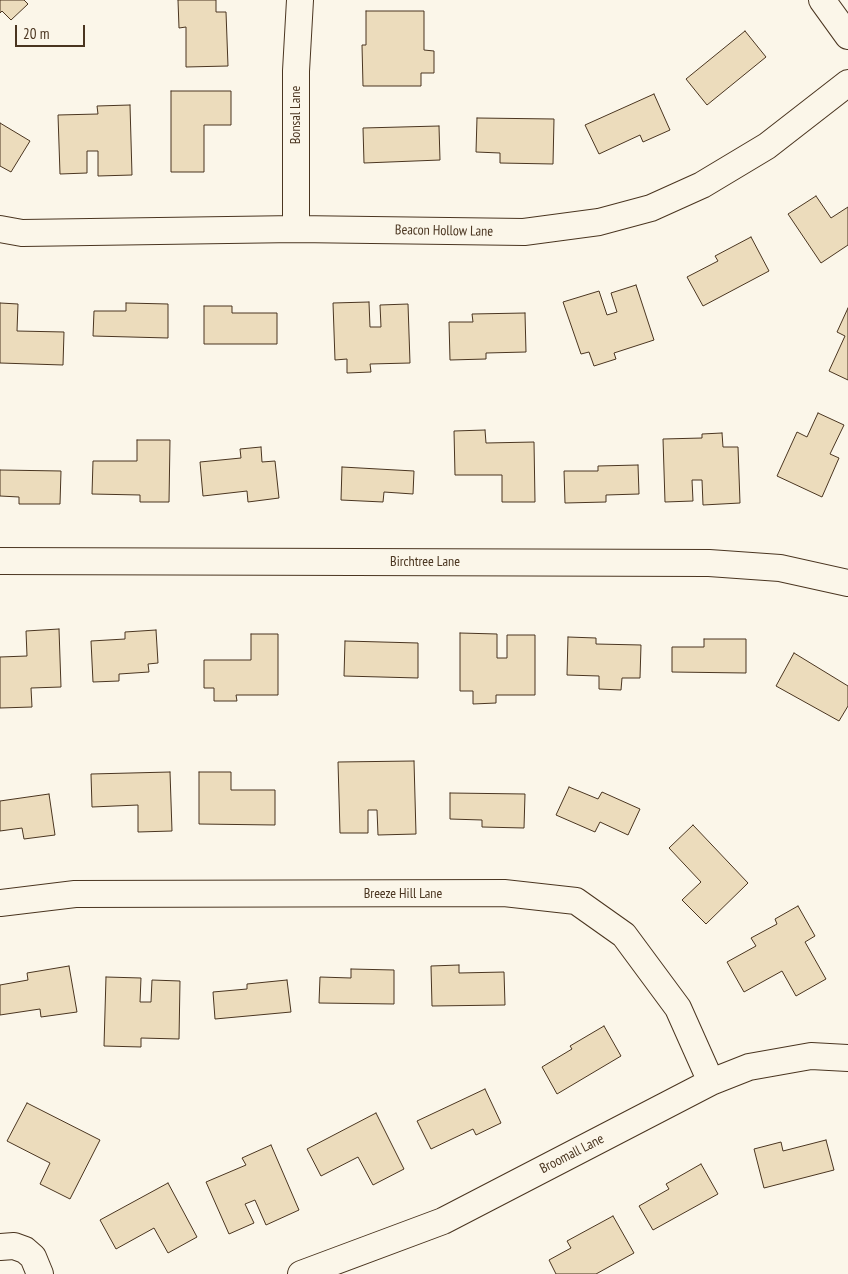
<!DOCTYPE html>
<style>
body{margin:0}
#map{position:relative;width:848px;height:1274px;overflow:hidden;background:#fbf6e9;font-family:"PT Sans Narrow",sans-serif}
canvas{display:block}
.scale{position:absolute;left:15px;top:25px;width:70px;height:22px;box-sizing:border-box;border:2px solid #4a3520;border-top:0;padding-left:6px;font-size:15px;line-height:18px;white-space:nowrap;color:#4a3520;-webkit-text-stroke:4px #fbf6e9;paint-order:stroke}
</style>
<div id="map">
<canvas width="848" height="1274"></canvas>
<div class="scale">20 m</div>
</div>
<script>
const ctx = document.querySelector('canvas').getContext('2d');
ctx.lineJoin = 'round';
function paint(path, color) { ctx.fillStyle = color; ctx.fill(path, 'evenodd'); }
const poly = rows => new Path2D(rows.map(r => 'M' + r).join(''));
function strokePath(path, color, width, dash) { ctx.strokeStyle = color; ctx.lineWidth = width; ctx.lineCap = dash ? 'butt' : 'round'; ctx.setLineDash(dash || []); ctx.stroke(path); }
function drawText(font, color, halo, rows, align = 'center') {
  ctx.font = font + ' "PT Sans Narrow",sans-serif'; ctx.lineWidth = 4; ctx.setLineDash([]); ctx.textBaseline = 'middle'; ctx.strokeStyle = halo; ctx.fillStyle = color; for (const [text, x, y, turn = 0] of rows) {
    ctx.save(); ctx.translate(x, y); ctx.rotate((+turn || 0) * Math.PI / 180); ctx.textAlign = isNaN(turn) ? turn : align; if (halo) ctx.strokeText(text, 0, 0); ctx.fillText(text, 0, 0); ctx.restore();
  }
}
const building = poly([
 [0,0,24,0,28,4,11,20,2,11,0,13,0,0],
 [178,0,216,0,216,12,226,12,228,66,186,67,186,27,179,28,178,0],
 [366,11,424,11,424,50,434,51,434,73,421,73,421,86,363,86,362,45,366,45,366,11],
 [745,31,766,57,707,105,686,79,745,31],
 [171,91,231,91,231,125,204,125,204,172,171,172,171,91],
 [654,94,670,130,643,142,640,135,599,154,585,125,654,94],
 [130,105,132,175,98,176,98,151,87,151,87,173,60,174,58,115,98,114,97,106,130,105],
 [477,118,554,119,553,164,500,163,500,153,476,152,477,118],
 [0,123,30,141,11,172,0,166,0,123],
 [439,126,440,160,364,163,363,128,439,126],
 [816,196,831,218,848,207,848,245,821,263,788,214,816,196],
 [751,237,769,271,703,306,687,277,718,261,715,256,751,237],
 [636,285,654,340,614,353,616,359,594,366,589,352,581,354,563,302,599,291,607,315,617,312,611,293,636,285],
 [369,302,370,327,381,327,380,305,408,304,410,363,370,364,371,372,347,373,347,359,335,360,333,303,369,302],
 [0,303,18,304,17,331,64,332,63,365,0,363,0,303],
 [126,303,168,304,168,338,93,336,94,311,126,311,126,303],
 [204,306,232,306,232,313,277,313,277,344,204,344,204,306],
 [848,308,848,380,829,371,845,336,837,332,848,308],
 [525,313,526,352,486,353,486,359,450,360,449,322,473,322,472,314,525,313],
 [818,413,844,425,830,454,839,458,822,497,777,476,797,432,807,437,818,413],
 [485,430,486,443,534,442,535,502,502,502,502,475,455,475,454,431,485,430],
 [722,433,723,447,738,447,740,503,703,505,702,480,692,480,693,501,665,502,663,439,702,438,702,434,722,433],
 [137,440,170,440,169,502,140,502,140,495,92,494,93,461,137,461,137,440],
 [261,447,262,462,275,461,279,498,248,502,247,491,203,496,200,462,241,458,240,449,261,447],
 [638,465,639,494,606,495,606,502,565,503,564,471,598,471,598,466,638,465],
 [342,467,414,471,413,494,384,492,383,502,341,500,342,467],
 [0,470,61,471,60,504,19,504,19,497,0,496,0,470],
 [59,629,61,687,31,688,32,707,0,708,0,657,27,656,26,631,59,629],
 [156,630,158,663,148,664,149,672,119,674,119,681,93,682,91,641,125,639,125,632,156,630],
 [460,633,497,634,497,658,507,658,507,635,535,635,535,695,496,695,496,703,473,704,473,691,460,691,460,633],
 [251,634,278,634,278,695,236,695,237,701,214,701,214,688,204,688,204,660,251,660,251,634],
 [568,637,596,638,596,644,641,645,640,678,622,678,621,690,599,689,599,676,567,675,568,637],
 [704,639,746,639,746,673,672,672,672,647,704,647,704,639],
 [345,641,418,643,418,678,344,676,345,641],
 [794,653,848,686,848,706,839,721,776,686,794,653],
 [414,761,416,834,378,835,377,810,368,810,368,833,340,833,338,762,414,761],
 [170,772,172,831,138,832,138,805,92,807,91,774,170,772],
 [199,772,231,772,231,790,275,790,275,825,199,824,199,772],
 [569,787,598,799,602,792,640,809,628,835,600,822,595,832,556,815,569,787],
 [450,793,525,794,524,828,482,827,482,820,450,819,450,793],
 [49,794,55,835,24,839,22,828,0,831,0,801,49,794],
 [693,825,748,883,706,924,682,900,701,882,669,848,693,825],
 [798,906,815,936,805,942,826,979,796,996,782,971,744,992,727,962,756,946,751,938,777,924,775,919,798,906],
 [459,965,459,973,504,972,505,1005,432,1006,431,966,459,965],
 [69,966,77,1012,41,1017,40,1009,0,1015,0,985,28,980,27,973,69,966],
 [351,969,394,970,394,1004,319,1003,320,977,351,978,351,969],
 [106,977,141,978,140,1002,151,1002,152,980,180,981,179,1039,141,1038,141,1047,104,1046,106,977],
 [287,980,291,1012,215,1019,213,992,247,989,247,984,287,980],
 [604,1026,621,1056,557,1094,542,1067,572,1049,570,1046,604,1026],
 [485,1089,501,1123,476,1135,473,1129,431,1149,417,1121,485,1089],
 [27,1103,100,1140,70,1199,40,1184,50,1163,7,1141,27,1103],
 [376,1113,404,1169,373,1185,358,1157,321,1176,307,1149,376,1113],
 [826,1140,834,1170,764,1188,754,1149,781,1142,783,1151,826,1140],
 [271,1145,299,1210,266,1225,255,1200,245,1204,254,1223,229,1234,206,1182,246,1165,242,1158,271,1145],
 [701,1164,718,1194,653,1230,639,1206,669,1189,666,1184,701,1164],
 [168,1183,197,1237,168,1253,154,1228,116,1249,100,1220,168,1183],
 [613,1216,634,1253,596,1274,556,1274,549,1260,571,1248,567,1241,613,1216]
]);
const minor = poly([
 [822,0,848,36],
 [0,229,22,233,296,229,524,232,599,222,651,208,702,185,767,146,848,83],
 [296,229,296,71,300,0],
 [0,561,709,563,780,568,848,583],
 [0,903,75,894,504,893,576,901,624,935,678,1008,711,1082],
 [0,1247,14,1246,25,1250,33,1257,40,1274],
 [301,1274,443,1221,711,1082,749,1067,811,1056,848,1058]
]);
const streetNames = [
 ["Bonsal Lane",296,115,-90],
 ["Beacon Hollow Lane",444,231,1],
 ["Birchtree Lane",425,562],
 ["Breeze Hill Lane",403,894],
 ["Broomall Lane",572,1154,-27]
];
paint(building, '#ecdcbc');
strokePath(building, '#4a3520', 1);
strokePath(minor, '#4a3520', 28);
strokePath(minor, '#fbf6e9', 26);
drawText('14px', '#4a3520', '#fbf6e9', streetNames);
</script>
